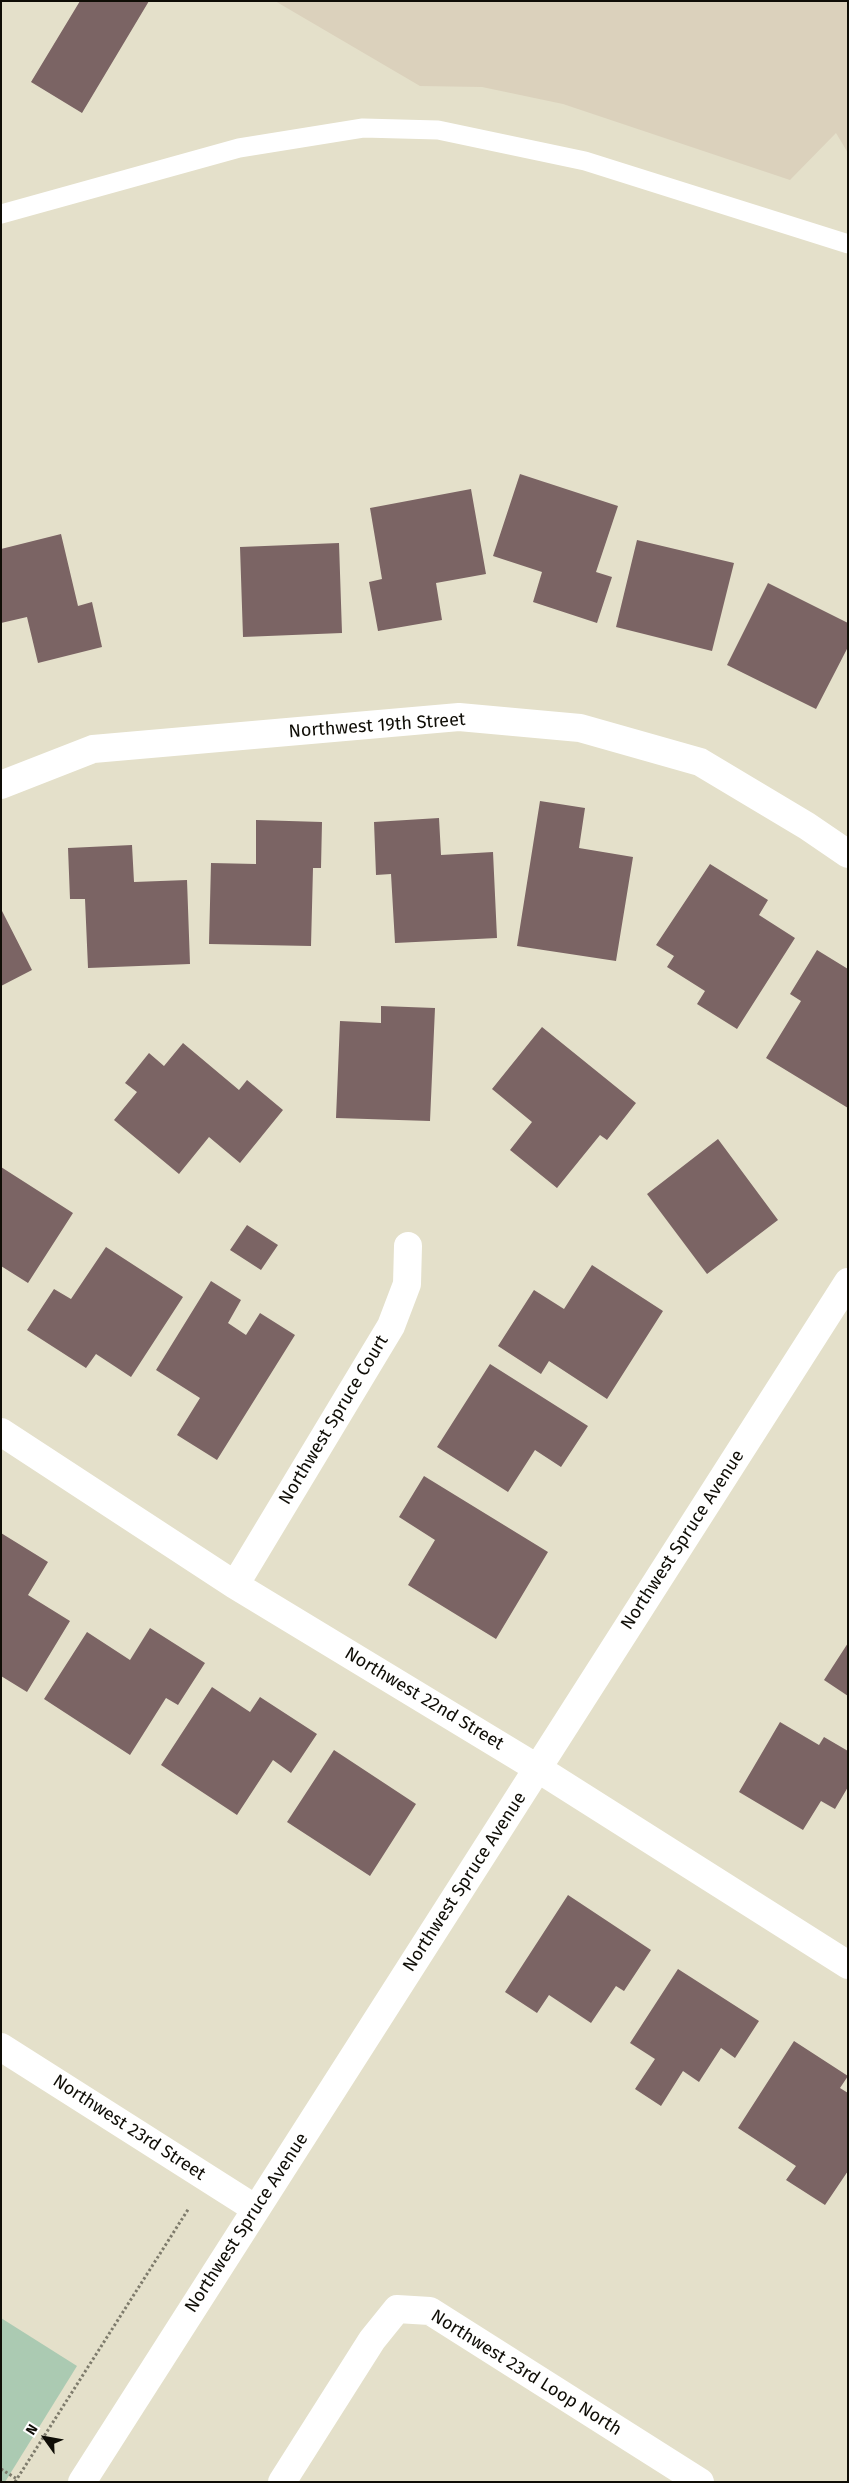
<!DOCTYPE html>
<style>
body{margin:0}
#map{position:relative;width:849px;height:2483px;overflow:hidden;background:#e4e0ca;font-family:"Fira Sans",sans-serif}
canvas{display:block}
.frame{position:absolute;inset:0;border:2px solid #0f0d06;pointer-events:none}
.north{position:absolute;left:20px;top:2413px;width:50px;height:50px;-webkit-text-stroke:4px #fff;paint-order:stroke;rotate:302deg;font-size:14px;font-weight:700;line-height:20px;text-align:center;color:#0f0d06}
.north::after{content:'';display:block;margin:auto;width:18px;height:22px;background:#0f0d06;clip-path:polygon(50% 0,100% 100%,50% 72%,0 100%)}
</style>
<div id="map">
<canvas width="849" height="2483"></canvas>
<div class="frame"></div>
<div class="north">N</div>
</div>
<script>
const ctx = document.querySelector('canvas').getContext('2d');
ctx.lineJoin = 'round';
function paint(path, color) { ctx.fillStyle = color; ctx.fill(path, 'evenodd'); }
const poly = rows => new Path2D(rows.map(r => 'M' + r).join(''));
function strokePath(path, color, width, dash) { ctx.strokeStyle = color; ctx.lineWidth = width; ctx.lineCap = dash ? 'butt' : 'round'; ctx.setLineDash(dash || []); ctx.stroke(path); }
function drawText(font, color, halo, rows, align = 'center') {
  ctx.font = font + ' "Fira Sans",sans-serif'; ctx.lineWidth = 4.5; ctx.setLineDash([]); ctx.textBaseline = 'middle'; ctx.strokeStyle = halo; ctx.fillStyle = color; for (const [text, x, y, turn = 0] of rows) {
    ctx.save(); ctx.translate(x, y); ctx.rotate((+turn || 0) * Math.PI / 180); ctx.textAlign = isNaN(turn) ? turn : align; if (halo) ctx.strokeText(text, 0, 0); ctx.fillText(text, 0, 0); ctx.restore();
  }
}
const industrial = poly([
 [275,1,848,1,848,153,836,133,790,180,563,104,482,87,420,86]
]);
const green = poly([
 [1,2318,77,2366,5,2482,1,2482]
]);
const building = poly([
 [80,1,149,1,82,113,31,82],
 [520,474,618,506,596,572,612,577,597,623,533,602,542,572,493,556],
 [471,489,486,574,436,583,442,620,378,631,369,582,382,579,370,508],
 [61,534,78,606,92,602,102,647,38,663,27,617,1,623,1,549],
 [637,540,734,563,712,651,616,627],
 [339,543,342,633,243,637,240,547],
 [768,583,848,623,848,647,816,709,727,665],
 [540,801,585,808,579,848,633,857,616,961,517,946],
 [439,818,441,855,493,852,497,938,395,943,391,874,376,875,374,822],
 [256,820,322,822,321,868,313,868,311,946,209,944,211,863,256,864],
 [132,845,134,882,187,880,190,964,88,968,85,899,70,899,68,848],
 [710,864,768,900,759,915,795,938,737,1029,697,1004,705,991,667,967,674,956,656,945],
 [1,909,32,970,1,986],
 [817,950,848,969,848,1108,766,1058,801,1001,790,994],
 [381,1006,435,1008,430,1121,336,1118,340,1021,381,1023],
 [542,1027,636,1103,607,1140,600,1135,557,1188,510,1150,532,1122,492,1089],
 [183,1043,239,1090,247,1080,283,1110,240,1163,209,1137,179,1174,114,1120,137,1092,125,1083,149,1053,164,1066],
 [718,1139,778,1220,707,1274,647,1194],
 [1,1167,73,1213,28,1283,1,1266],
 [247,1225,278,1245,261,1270,230,1250],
 [106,1247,183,1297,131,1377,96,1354,86,1368,27,1330,54,1289,71,1299],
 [592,1265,663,1311,607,1399,549,1361,541,1374,498,1346,534,1290,564,1309],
 [211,1281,241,1300,228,1323,246,1335,260,1313,295,1335,217,1460,177,1435,200,1398,156,1370],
 [490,1364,588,1426,561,1467,535,1450,508,1492,437,1447],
 [424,1476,548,1552,496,1639,408,1585,435,1540,399,1517],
 [1,1533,48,1562,28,1595,70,1621,27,1692,1,1676],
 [150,1628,205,1663,178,1705,166,1698,130,1755,44,1699,87,1632,130,1660],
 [848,1643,848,1696,824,1680],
 [212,1687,250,1712,260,1697,317,1734,291,1773,273,1760,237,1815,161,1765],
 [780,1722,819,1745,824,1737,848,1751,848,1787,835,1809,821,1801,803,1830,739,1792],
 [334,1750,416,1804,370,1876,287,1822],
 [568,1895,651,1950,624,1991,616,1986,591,2023,549,1995,537,2013,505,1992],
 [678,1969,759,2021,735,2058,721,2048,699,2082,683,2071,661,2106,635,2089,655,2059,630,2043],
 [794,2041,848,2076,840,2088,848,2093,848,2171,825,2205,786,2180,796,2166,738,2128]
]);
const path = poly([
 [1,2469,17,2479],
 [15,2482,189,2208]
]);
const service = poly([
 [1,214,239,148,363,128,438,130,585,161,848,244]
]);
const minor = poly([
 [1,785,93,749,459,717,580,728,700,762,807,826,848,854],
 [1,1432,235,1585,537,1768,848,1965],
 [235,1585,391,1326,407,1284,408,1246],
 [1,2047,256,2209],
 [82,2482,848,1282],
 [282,2482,372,2340,397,2309,430,2311,700,2482]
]);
const streetNames = [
 ["Northwest 19th Street",377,726,-4],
 ["Northwest Spruce Court",334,1420,-59],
 ["Northwest Spruce Avenue",683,1540,-57],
 ["Northwest 22nd Street",424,1699,31],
 ["Northwest Spruce Avenue",465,1882,-57],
 ["Northwest 23rd Street",129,2128,33],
 ["Northwest Spruce Avenue",247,2223,-57],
 ["Northwest 23rd Loop North",526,2373,32]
];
paint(industrial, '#dbd1bc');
paint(green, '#abcab2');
paint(building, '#7b6464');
strokePath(path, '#7e7b6c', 3, [2.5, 2.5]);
strokePath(service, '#fff', 19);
strokePath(minor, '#fff', 28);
drawText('18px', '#0f0d06', '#fff', streetNames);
</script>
